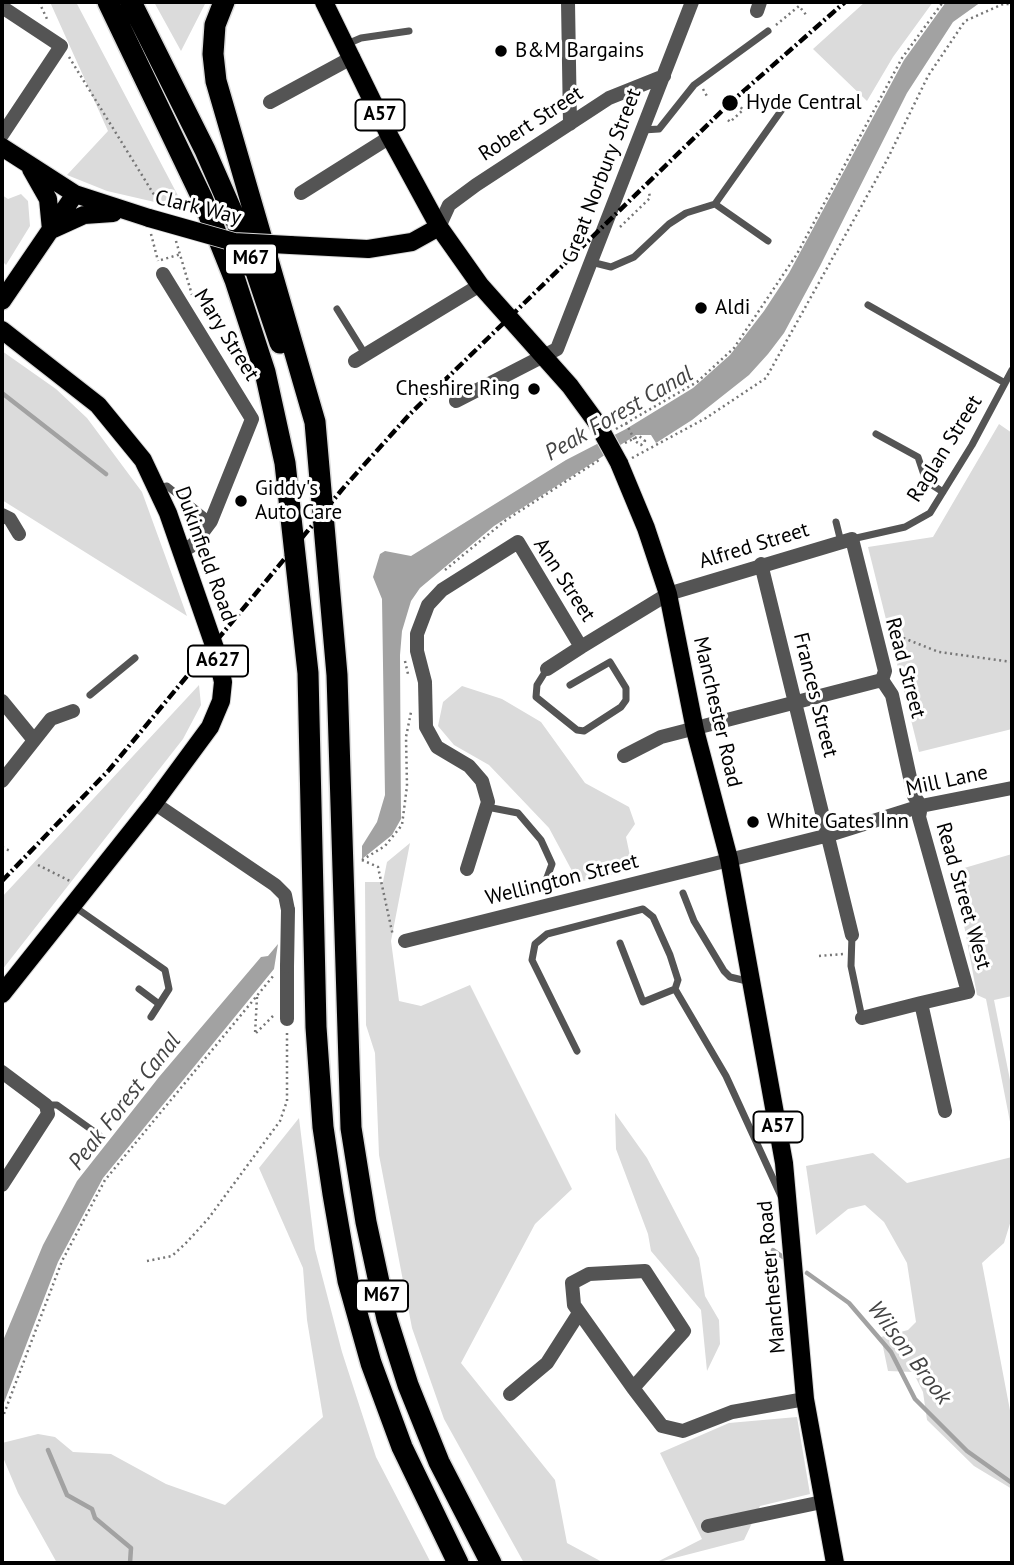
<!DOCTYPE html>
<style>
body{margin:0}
#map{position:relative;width:1014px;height:1565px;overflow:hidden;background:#fff;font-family:"PT Sans",sans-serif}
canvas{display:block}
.frame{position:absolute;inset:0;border:4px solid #000;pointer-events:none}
</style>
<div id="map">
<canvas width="1014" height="1565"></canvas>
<div class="frame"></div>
</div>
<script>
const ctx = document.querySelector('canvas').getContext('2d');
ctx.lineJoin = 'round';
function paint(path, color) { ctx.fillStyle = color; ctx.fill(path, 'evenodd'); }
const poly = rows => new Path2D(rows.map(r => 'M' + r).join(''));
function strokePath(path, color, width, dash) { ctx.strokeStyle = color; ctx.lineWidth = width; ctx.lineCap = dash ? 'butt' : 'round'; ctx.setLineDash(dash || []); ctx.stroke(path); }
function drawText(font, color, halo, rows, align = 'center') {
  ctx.font = font + ' "PT Sans",sans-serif'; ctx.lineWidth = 6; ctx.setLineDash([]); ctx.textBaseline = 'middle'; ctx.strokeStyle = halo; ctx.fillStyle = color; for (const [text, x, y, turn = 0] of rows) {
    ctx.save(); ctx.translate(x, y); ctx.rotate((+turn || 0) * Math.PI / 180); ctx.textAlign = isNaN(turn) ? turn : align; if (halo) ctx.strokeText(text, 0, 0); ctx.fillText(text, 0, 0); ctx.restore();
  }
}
const green = poly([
 [50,2,76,2,185,209,107,191,67,175,108,131],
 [154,2,206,2,181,51],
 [865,2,933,2,893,57,867,101,813,49],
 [21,194,28,201,30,226,6,265,2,261,2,195,8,199],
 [2,351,56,389,87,418,142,492,187,616,2,500],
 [999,424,1012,433,1012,729,919,752,868,547,933,537],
 [199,685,201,705,183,739,2,970,2,897],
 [462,686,502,699,541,722,585,783,629,807,635,824,626,837,633,870,578,882,549,828,489,765,454,745,438,726,443,702],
 [410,843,391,941,399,1001,421,1006,470,985,572,1189,535,1224,461,1363,555,1480,567,1543,604,1563,524,1563,444,1419,412,1328,379,1155,375,1053,366,1025,365,882,383,882,387,862],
 [1012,854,1012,996,994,1000,1012,1090,1012,1132,986,999,977,995,954,871],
 [615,1113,647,1158,699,1258,705,1296,719,1320,720,1344,707,1371,701,1310,651,1251,648,1234,616,1149],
 [299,1118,315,1249,342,1352,376,1457,431,1563,57,1563,18,1493,2,1455,2,1443,38,1434,55,1437,73,1452,111,1454,166,1484,225,1505,323,1417,307,1320,303,1268,259,1168],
 [873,1153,907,1183,1012,1157,1012,1217,1004,1243,982,1263,1012,1421,1012,1489,974,1466,927,1420,923,1392,913,1372,888,1371,881,1337,908,1330,916,1322,907,1263,884,1222,865,1205,848,1209,816,1235,806,1166],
 [797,1417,810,1494,760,1506,744,1540,655,1563,702,1539,660,1453,729,1423]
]);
const water = poly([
 [946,2,981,2,953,22,907,93,820,266,784,333,768,354,749,375,692,420,656,443,651,435,636,435,494,526,420,588,411,601,402,631,400,655,401,819,392,835,362,859,362,846,377,822,385,795,382,599,373,577,380,554,385,551,411,556,566,460,626,429,693,388,730,355,764,311,789,273,904,60],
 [278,944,274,969,103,1178,58,1262,2,1408,2,1343,43,1245,77,1181,159,1077,261,957,268,956]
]);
const stream = poly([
 [2,393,106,474],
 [773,1250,783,1257],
 [807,1273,849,1303,891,1352,915,1399,967,1451,1012,1483],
 [48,1450,67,1495,92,1509,95,1518,131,1548,130,1563]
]);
const path = poly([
 [39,2,48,21],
 [776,25,799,6,807,16],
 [69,57,161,206],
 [703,89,708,98],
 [728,120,730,122,743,110,739,105],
 [620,227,650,198,649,192],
 [151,234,158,261],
 [176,241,192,295],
 [161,260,181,254],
 [616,429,697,382,734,348,797,254,902,58,943,2],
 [625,443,639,436,645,441,641,445,635,441],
 [632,458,706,418,766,378,887,160,928,76,965,21,1003,4,1012,4],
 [445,570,506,520,599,460],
 [888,632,939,652,1012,662],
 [405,661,408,674],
 [2,847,10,851],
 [362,860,385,846,402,825,407,786,406,737,411,712],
 [362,860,378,867,393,936],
 [38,865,72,882],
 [819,956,843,954],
 [257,997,255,1034,274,1015],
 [147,1261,172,1256,186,1243,208,1219,280,1121,287,1101,287,1030],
 [2,1419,62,1261,105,1180,274,975]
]);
const service = poly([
 [347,44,361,38,409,31],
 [643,130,659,129,694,85,768,31],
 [715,204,768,241],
 [591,262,611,267,634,257,669,224,686,213,715,204,788,101],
 [868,305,1005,383],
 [337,309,365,354],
 [876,434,918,457,926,481,943,492],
 [159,488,167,486,211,521],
 [836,522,841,542],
 [852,539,905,527,930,513,972,445,1012,370],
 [547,669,537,685,536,697,577,730,584,731,621,707,626,700,626,688,610,662,570,685],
 [90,695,135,658],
 [487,807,518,813,541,840,552,864,545,883,525,889],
 [683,893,694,921,724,971,730,977,751,982],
 [72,905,165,970,169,989,151,1017],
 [852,935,851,966,862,1018],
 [620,943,643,1002,675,989,726,1076,781,1196],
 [139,989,159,1004],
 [577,1051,532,960,535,944,547,934,643,909,653,917,670,955,678,980,675,989],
 [46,1105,57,1105,99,1135]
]);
const minor = poly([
 [568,2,570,124],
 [2,7,61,46,2,135],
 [757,11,760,2],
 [270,102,353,57],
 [301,193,390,137],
 [439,227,449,205,476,185,609,98,664,76],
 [163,274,252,419,211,521,193,545,180,552],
 [355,361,480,285],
 [456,401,557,349,692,2],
 [2,515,10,519,19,534],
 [761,564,852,935],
 [547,669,581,647],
 [882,680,892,695,914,796,921,806],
 [2,701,33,739],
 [624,756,661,737,882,680],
 [2,781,51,719,73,711],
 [154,803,275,885,285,895,288,910],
 [921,806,919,817,968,992,921,1003],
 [467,869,488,802,482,781,469,766,437,747,426,727,425,682,417,651,417,634,428,605,442,590,518,542,581,647,668,594,852,539,885,671,882,680],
 [405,941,829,835,921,806,1012,788],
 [862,1018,921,1003,945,1111],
 [287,1019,287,966],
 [2,1072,46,1105,48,1114,2,1185],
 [633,1388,684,1331,645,1271,589,1274,572,1283,574,1305,633,1388,662,1426,683,1431,732,1412,805,1399],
 [510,1394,547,1363,579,1313],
 [708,1526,822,1502]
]);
const primary = poly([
 [324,2,390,137,439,227,480,285,570,386,597,423],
 [2,147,75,194,149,218],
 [31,169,48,199,51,230,84,215,113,213],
 [290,245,368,249,412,242,439,227],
 [2,301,75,194],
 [2,330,98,405,143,460,168,513,216,651,223,682,221,701,210,727,154,803,2,994],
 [619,463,646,528,668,594,695,730,729,859,784,1163,805,1399,835,1563]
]);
const motorway = poly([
 [108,2,202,198,235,280,265,372,285,463,308,673,316,1027,323,1127,333,1194,348,1281,371,1363,402,1447,458,1563],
 [131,2,205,150,248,248,280,343],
 [224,2,215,25,213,54,216,81,315,422,337,675,351,1128,366,1222,387,1319,408,1385,439,1462,491,1563]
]);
const rail = poly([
 [2,881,109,770,345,486,409,415,730,103,845,2]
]);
const pathBridge = poly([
 [626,423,635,441]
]);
const minorBridge = poly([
 [287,966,288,910]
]);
const primaryBridge = poly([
 [149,218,234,242,290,245],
 [597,423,619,463]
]);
const markers = [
 [501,51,7,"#000"],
 [730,103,9,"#000"],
 [701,308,7,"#000"],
 [534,389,7,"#000"],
 [241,501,7,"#000"],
 [753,822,7,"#000"]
];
const shields = [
 [380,115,49],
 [251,259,52],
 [218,661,60],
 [778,1127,49],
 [382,1296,52]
];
const shieldNames = [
 ["A57",380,115],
 ["M67",251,259],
 ["A627",218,661],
 ["A57",778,1127],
 ["M67",382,1296]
];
const poiNames = [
 ["B&M Bargains",515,51],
 ["Hyde Central",746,103],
 ["Aldi",715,308],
 ["Cheshire Ring",520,389,"right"],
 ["Giddy's",255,489],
 ["Auto Care",255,513],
 ["White Gates Inn",767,822]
];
const streetNames = [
 ["Robert Street",531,124,-33],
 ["Great Norbury Street",602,176,-69],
 ["Clark Way",198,208,14],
 ["Mary Street",226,335,58],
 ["Raglan Street",945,449,-58],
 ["Alfred Street",754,546,-17],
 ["Dukinfield Road",205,554,70],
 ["Ann Street",564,580,57],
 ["Read Street",905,668,75],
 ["Frances Street",815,695,76],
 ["Manchester Road",717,712,77],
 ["Mill Lane",947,781,-12],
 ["Wellington Street",562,880,-14],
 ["Read Street West",963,896,74],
 ["Manchester Road",772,1277,-95]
];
const waterNames = [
 ["Peak Forest Canal",619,414,-30],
 ["Peak Forest Canal",125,1102,-52],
 ["Wilson Brook",909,1353,53]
];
paint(green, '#dbdbdb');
paint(water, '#a2a2a2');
strokePath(stream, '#a2a2a2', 4.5);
strokePath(primary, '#dbdbdb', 20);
strokePath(motorway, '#dbdbdb', 24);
strokePath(path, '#767676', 2.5, [2, 3.5]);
strokePath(service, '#545454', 7);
strokePath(minor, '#545454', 14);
strokePath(primary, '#000', 18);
strokePath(motorway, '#000', 21);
strokePath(rail, '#000', 4.5, [10, 3.5, 2, 3.5]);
strokePath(primaryBridge, '#dbdbdb', 20, []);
strokePath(pathBridge, '#767676', 2.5, [2, 3.5]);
strokePath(minorBridge, '#545454', 14);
strokePath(primaryBridge, '#000', 18);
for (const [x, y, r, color] of markers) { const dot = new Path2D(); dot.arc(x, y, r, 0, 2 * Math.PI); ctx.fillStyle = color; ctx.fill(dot); strokePath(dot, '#fff', 2.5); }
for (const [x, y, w] of shields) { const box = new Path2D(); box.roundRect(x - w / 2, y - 15.5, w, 31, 5); ctx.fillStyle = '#fff'; ctx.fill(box); strokePath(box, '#000', 2); }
drawText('bold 19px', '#000', null, shieldNames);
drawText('21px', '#000', '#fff', poiNames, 'left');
drawText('21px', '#000', '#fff', streetNames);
drawText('italic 23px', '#434343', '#fff', waterNames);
</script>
